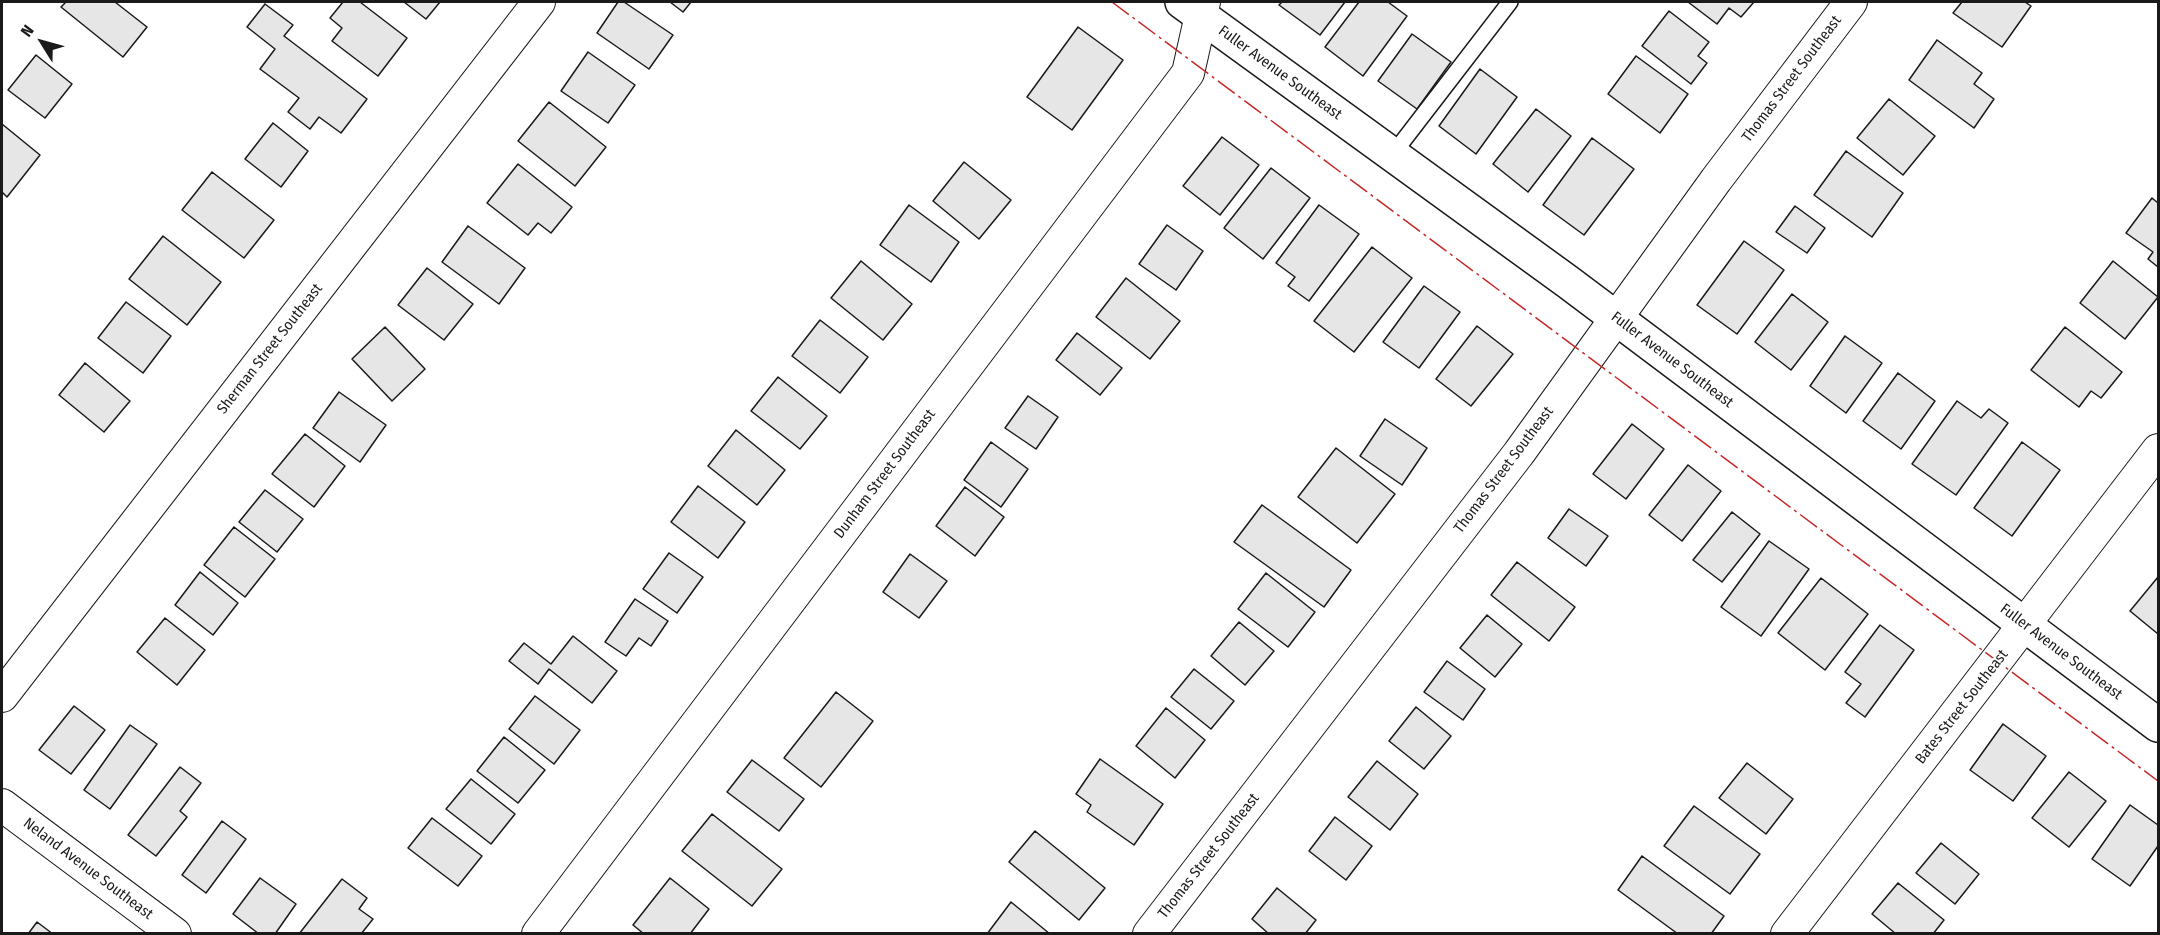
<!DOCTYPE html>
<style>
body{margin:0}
#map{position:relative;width:2160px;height:935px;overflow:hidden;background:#fff;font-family:"Fira Sans Condensed",sans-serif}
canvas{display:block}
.frame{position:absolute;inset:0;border:3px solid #1a1a1a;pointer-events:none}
.north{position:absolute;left:12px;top:12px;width:60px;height:60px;-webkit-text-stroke:4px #fff;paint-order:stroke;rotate:307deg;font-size:16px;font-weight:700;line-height:24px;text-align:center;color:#1a1a1a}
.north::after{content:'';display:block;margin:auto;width:21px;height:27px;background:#1a1a1a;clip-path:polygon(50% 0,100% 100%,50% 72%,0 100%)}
</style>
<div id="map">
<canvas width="2160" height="935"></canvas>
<div class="frame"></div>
<div class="north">N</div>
</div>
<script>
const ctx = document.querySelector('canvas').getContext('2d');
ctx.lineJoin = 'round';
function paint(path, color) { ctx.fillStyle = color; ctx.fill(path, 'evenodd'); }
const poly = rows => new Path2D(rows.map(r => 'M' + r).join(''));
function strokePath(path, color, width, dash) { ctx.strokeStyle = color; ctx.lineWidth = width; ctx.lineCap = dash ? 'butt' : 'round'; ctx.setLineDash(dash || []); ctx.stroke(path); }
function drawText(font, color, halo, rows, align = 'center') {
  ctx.font = font + ' "Fira Sans Condensed",sans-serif'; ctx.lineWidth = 4.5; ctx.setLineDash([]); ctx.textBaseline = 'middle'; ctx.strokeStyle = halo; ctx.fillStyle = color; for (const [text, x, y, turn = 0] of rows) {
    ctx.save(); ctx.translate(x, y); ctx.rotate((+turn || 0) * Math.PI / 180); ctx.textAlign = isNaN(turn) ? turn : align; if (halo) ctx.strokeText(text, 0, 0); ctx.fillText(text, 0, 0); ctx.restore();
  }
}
const building = poly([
 [66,2,115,2,147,27,123,57,61,7,66,2],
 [343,2,360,2,407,38,378,76,332,41,342,28,330,18,343,2],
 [404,2,440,2,426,19,404,2],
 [618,2,624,2,673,35,649,69,597,33,618,2],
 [670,2,691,2,683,12,670,2],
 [1282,2,1345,2,1320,35,1279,5,1282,2],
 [1359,2,1388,2,1407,16,1363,76,1325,47,1359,2],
 [1688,2,1754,2,1741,17,1729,8,1717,24,1688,2],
 [1962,2,2025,2,2031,6,2002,47,1953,13,1962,2],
 [265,4,293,25,284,36,367,99,341,133,319,117,310,129,288,112,299,98,260,69,275,49,247,27,265,4],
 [1669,11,1709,42,1698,56,1707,63,1691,84,1642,46,1669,11],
 [1078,27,1123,60,1072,130,1027,97,1078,27],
 [1412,34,1451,62,1417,109,1378,81,1412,34],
 [1937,40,1982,73,1974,84,1994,99,1974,128,1909,80,1937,40],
 [588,52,635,85,608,123,561,91,588,52],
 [36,55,72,84,45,118,8,90,36,55],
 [1636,56,1688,94,1660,133,1608,94,1636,56],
 [1480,69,1517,97,1476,154,1439,126,1480,69],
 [1889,99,1935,136,1903,175,1857,138,1889,99],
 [549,102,606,147,575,186,518,141,549,102],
 [1536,109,1571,136,1528,192,1493,164,1536,109],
 [273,123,308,151,281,187,245,159,273,123],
 [2,124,40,155,7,197,2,192,2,124],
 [1222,137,1259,165,1220,215,1183,186,1222,137],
 [1592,138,1634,169,1584,235,1543,205,1592,138],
 [1846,151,1903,193,1872,237,1814,195,1846,151],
 [964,162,1011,200,979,239,933,201,964,162],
 [518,164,572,207,551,233,538,223,528,235,487,203,518,164],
 [1271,168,1310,198,1263,259,1224,228,1271,168],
 [212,172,274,220,244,258,182,210,212,172],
 [2152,198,2158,203,2158,267,2148,259,2153,252,2126,233,2152,198],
 [909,205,959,242,931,282,880,245,909,205],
 [1319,205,1359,234,1309,301,1288,286,1295,277,1276,263,1319,205],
 [1795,206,1825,228,1807,253,1776,232,1795,206],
 [1167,225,1203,251,1176,290,1139,264,1167,225],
 [468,226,525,268,499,304,442,262,468,226],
 [163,236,221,282,187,325,129,279,163,236],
 [1744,241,1784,270,1737,334,1697,305,1744,241],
 [1372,247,1412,278,1354,352,1314,321,1372,247],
 [861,261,912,304,883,340,831,298,861,261],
 [2113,261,2158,297,2125,339,2080,303,2113,261],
 [427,268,473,304,444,340,398,305,427,268],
 [1126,278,1180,321,1150,359,1096,317,1126,278],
 [1424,286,1460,312,1419,368,1383,342,1424,286],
 [1792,294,1828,322,1791,370,1755,342,1792,294],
 [126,302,171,336,143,373,98,338,126,302],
 [820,320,868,357,840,393,792,356,820,320],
 [1477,326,1513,354,1471,406,1436,379,1477,326],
 [385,327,425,369,392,401,352,359,385,327],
 [2065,327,2122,372,2101,398,2091,391,2079,407,2031,370,2065,327],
 [1077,333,1122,368,1100,395,1056,360,1077,333],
 [1845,336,1882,363,1846,413,1810,386,1845,336],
 [85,363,130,401,104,432,59,395,85,363],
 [1898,373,1935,401,1901,449,1863,421,1898,373],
 [778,377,827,416,800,449,751,411,778,377],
 [339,392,386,425,360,462,313,428,339,392],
 [1028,396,1058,417,1036,449,1005,428,1028,396],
 [1957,401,1981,418,1989,409,2008,423,1956,495,1912,464,1957,401],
 [1385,419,1427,448,1402,485,1360,456,1385,419],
 [1632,424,1664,449,1626,499,1593,474,1632,424],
 [736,430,785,470,757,505,708,466,736,430],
 [305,434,345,466,314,507,272,474,305,434],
 [991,442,1028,469,1001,507,964,480,991,442],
 [2022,442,2060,470,2012,536,1974,508,2022,442],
 [1336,448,1395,494,1357,543,1298,497,1336,448],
 [1688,465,1721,491,1682,541,1649,515,1688,465],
 [698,486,745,522,718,558,671,522,698,486],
 [965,487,1004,517,975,556,936,526,965,487],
 [265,490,303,519,277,552,239,522,265,490],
 [1262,505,1351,570,1324,607,1234,542,1262,505],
 [1569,509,1608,536,1586,566,1548,538,1569,509],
 [1732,512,1760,534,1722,582,1693,560,1732,512],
 [234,527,275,559,245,597,204,565,234,527],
 [1769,541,1809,569,1761,636,1721,607,1769,541],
 [669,553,703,577,677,613,643,589,669,553],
 [910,554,947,581,919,618,883,592,910,554],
 [1517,562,1575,607,1549,641,1491,595,1517,562],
 [200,572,238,603,213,635,175,605,200,572],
 [1266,573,1315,612,1288,647,1238,609,1266,573],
 [2158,577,2158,634,2130,611,2158,577],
 [1821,578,1868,614,1825,670,1778,633,1821,578],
 [635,599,668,621,651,646,639,638,626,656,605,642,635,599],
 [1487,615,1522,644,1495,677,1460,648,1487,615],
 [165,618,205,650,177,685,137,652,165,618],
 [1239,622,1274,651,1245,685,1211,656,1239,622],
 [1880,625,1914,650,1865,717,1846,703,1861,684,1845,672,1880,625],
 [573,636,617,671,592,703,549,669,538,684,509,661,524,643,551,664,573,636],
 [1447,661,1485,689,1463,720,1424,692,1447,661],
 [1194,669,1234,701,1211,729,1171,697,1194,669],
 [836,692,873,721,821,787,784,758,836,692],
 [535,696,580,730,554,764,509,729,535,696],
 [74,706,105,730,71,774,39,750,74,706],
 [1416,707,1451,736,1424,769,1389,741,1416,707],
 [1166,708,1205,740,1175,778,1136,746,1166,708],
 [2003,724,2046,756,2013,801,1970,770,2003,724],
 [130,725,157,744,110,809,84,790,130,725],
 [504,737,545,770,518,803,477,771,504,737],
 [1100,759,1163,804,1134,845,1087,812,1091,805,1076,794,1100,759],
 [752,760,804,799,779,831,727,792,752,760],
 [1377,761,1418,794,1390,830,1348,797,1377,761],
 [1747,763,1793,799,1766,834,1719,798,1747,763],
 [180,767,201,783,180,811,187,817,156,856,128,835,180,767],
 [2069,772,2106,801,2069,847,2032,818,2069,772],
 [471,779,515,814,491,844,446,809,471,779],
 [2130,805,2158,825,2158,846,2130,886,2092,859,2130,805],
 [1694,806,1760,854,1730,894,1664,846,1694,806],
 [712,814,782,869,752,906,682,851,712,814],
 [1335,817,1372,846,1346,880,1309,851,1335,817],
 [432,818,482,856,458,886,408,848,432,818],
 [222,821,246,839,206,893,182,875,222,821],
 [1035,831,1105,888,1079,920,1009,862,1035,831],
 [1941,843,1979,874,1955,904,1916,873,1941,843],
 [1642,856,1724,916,1711,934,1678,934,1618,890,1642,856],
 [260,878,296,904,275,934,259,934,233,914,260,878],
 [670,878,709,909,690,934,644,934,633,925,670,878],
 [342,879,367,898,359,909,373,919,361,934,299,934,342,879],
 [1898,883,1944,920,1933,934,1896,934,1872,914,1898,883],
 [1277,888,1316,920,1305,934,1269,934,1252,919,1277,888],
 [1011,902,1050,934,987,934,1011,902],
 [37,922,53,934,28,934,37,922]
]);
const lane = poly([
 [1393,154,1510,2]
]);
const street = poly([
 [2,696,539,2],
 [2,805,175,934],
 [538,934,1188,73,1204,2],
 [1149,934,1519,453,1716,180,1851,2],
 [1787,934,2158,450]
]);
const secondary = poly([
 [1182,2,1568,282,2158,725]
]);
const power = poly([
 [1112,2,2158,781]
]);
const streetNames = [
 ["Fuller Avenue Southeast",1280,73,36],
 ["Thomas Street Southeast",1792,79,-53],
 ["Sherman Street Southeast",270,349,-52],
 ["Fuller Avenue Southeast",1672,360,37],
 ["Thomas Street Southeast",1504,470,-53],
 ["Dunham Street Southeast",885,474,-53],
 ["Fuller Avenue Southeast",2061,652,37],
 ["Bates Street Southeast",1962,707,-52],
 ["Thomas Street Southeast",1209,856,-52],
 ["Neland Avenue Southeast",88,869,37]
];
paint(building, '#e6e6e6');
strokePath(building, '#1a1a1a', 1.5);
strokePath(lane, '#1a1a1a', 18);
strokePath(street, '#1a1a1a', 34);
strokePath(secondary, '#1a1a1a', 36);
strokePath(lane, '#fff', 15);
strokePath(street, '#fff', 32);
strokePath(secondary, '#fff', 33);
strokePath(power, '#c62828', 1.5, [21, 4.5, 3, 4.5]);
drawText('15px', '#1a1a1a', '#fff', streetNames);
</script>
